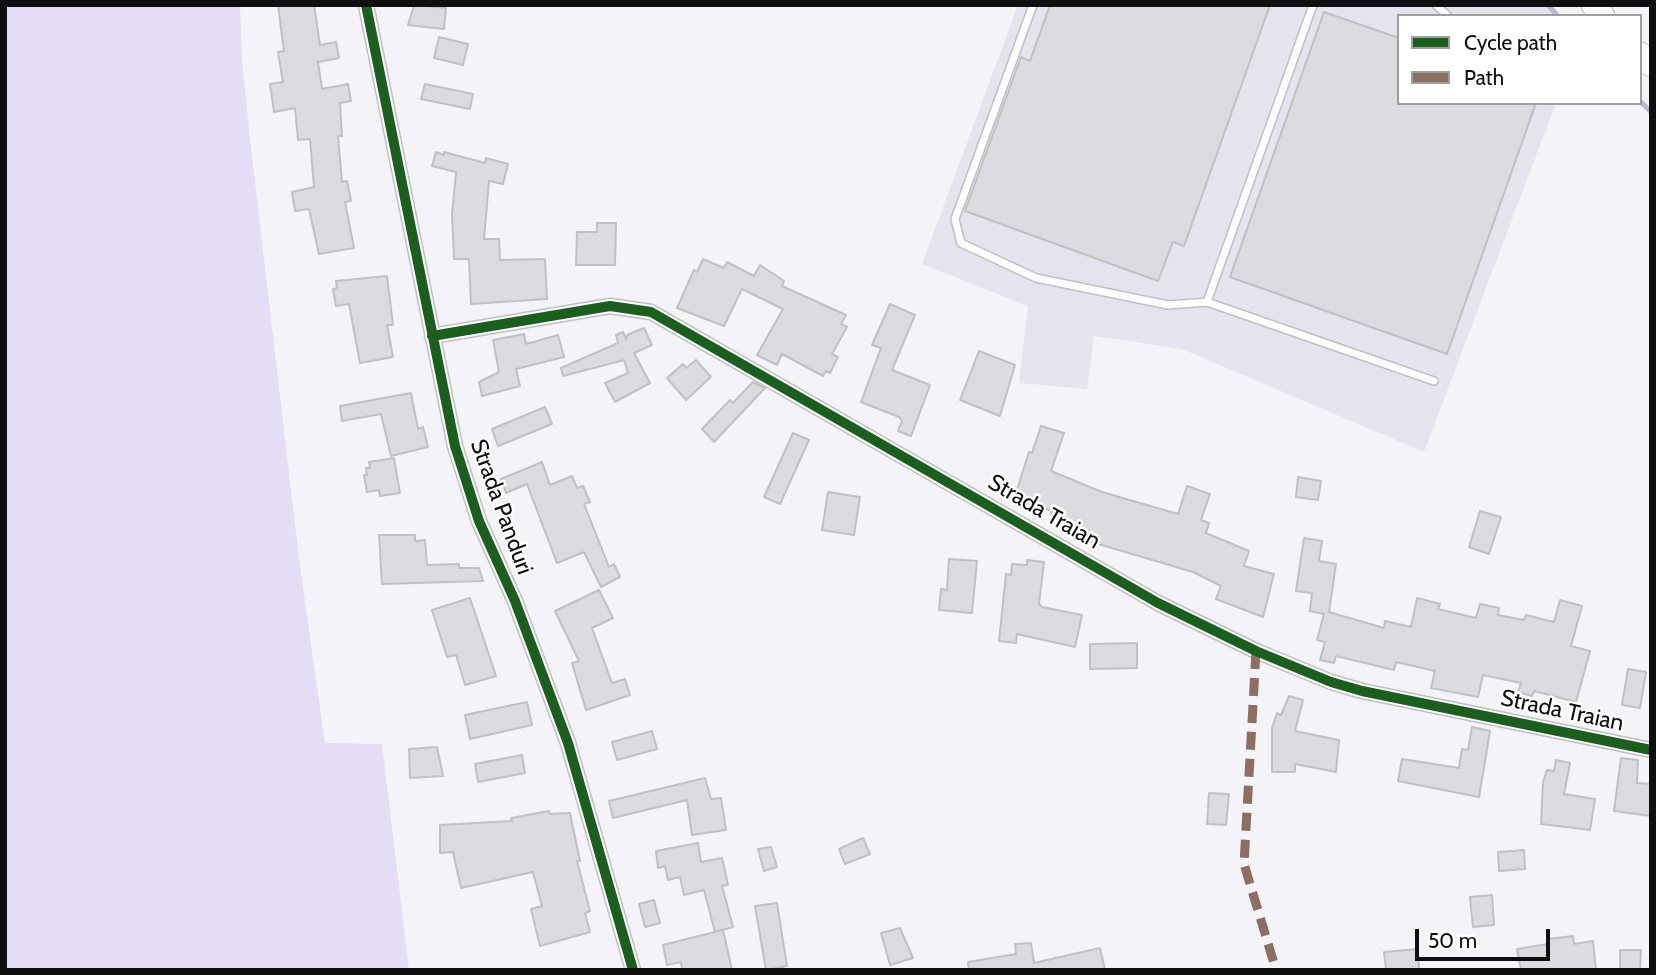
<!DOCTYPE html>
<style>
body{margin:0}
#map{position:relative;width:1656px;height:975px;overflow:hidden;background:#f4f3f8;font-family:Cabin,sans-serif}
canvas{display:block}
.frame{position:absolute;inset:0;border:7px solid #0f0e11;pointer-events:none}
.legend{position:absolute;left:1397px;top:14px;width:245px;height:91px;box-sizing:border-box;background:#fff;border:2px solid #9f9fa0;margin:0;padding:9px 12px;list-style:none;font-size:21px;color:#0f0e11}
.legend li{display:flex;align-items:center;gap:14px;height:35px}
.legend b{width:35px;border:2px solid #9f9fa0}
.scale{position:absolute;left:1415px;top:929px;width:135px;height:32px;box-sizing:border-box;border:4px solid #0f0e11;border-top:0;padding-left:9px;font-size:21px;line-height:24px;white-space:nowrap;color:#0f0e11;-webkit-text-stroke:5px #fff;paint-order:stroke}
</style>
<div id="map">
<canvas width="1656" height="975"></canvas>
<div class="frame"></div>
<ul class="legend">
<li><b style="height:9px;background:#1b5e20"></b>Cycle path</li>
<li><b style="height:9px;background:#8d6e63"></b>Path</li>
</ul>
<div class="scale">50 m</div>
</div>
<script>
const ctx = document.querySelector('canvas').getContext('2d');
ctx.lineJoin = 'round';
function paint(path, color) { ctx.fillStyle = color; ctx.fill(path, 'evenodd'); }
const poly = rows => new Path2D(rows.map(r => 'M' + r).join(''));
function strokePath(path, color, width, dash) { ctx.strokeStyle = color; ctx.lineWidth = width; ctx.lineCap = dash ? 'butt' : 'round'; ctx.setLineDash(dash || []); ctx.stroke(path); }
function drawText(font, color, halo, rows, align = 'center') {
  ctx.font = font + ' Cabin,sans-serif'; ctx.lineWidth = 5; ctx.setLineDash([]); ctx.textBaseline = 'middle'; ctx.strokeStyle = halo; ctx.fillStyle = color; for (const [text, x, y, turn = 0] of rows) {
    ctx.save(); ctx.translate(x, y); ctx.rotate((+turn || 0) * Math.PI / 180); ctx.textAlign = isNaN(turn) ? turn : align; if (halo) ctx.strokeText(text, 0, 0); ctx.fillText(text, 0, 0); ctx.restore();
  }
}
const built = poly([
 [1018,5,1546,5,1556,16,1399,16,1399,103,1556,103,1424,452,1182,349,1094,336,1087,389,1019,383,1028,306,922,264]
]);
const green = poly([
 [5,5,240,5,242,61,250,139,299,559,325,743,382,744,409,970,5,970]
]);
const stream = poly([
 [1548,5,1558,16],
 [1640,101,1651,112]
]);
const building = poly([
 [278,5,314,5,320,45,336,42,339,58,318,62,322,89,348,84,351,101,340,103,342,136,338,136,342,182,347,181,351,201,345,202,354,248,319,254,309,209,295,211,292,192,314,187,310,139,298,140,295,108,274,112,270,84,283,82,278,52,284,51,278,5],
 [414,5,446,8,444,29,408,25,414,5],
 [1050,5,1270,5,1184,246,1173,242,1158,281,965,211,1021,57,1030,61,1050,5],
 [1324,12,1399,38,1399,103,1536,103,1447,354,1230,277,1324,12],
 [439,37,468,44,463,65,434,58,439,37],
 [425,84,473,94,470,109,421,99,425,84],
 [436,152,444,155,444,152,485,163,486,158,508,164,503,184,489,181,484,239,499,239,500,260,545,259,547,299,471,304,469,259,454,259,452,214,456,172,432,166,436,152],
 [597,223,616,223,615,265,576,265,577,232,597,232,597,223],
 [703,259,724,268,727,262,754,276,760,265,784,281,782,286,846,315,841,324,847,327,832,354,838,357,830,373,826,371,823,376,782,354,777,365,757,355,783,309,742,289,724,326,677,308,694,270,697,272,703,259],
 [387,276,393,325,387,325,393,357,360,363,349,304,336,306,333,289,337,288,336,281,387,276],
 [890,304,915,315,892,370,930,385,911,436,898,431,902,421,899,417,861,402,881,348,872,345,890,304],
 [644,328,652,345,634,353,650,383,615,402,605,383,628,373,624,360,563,376,561,368,618,343,616,335,623,332,626,339,627,335,644,328],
 [524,334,526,344,558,335,564,357,516,369,520,386,482,396,479,382,499,372,493,340,524,334],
 [979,351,1015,365,1000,416,960,400,979,351],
 [696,360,711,377,686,400,667,378,683,364,686,368,696,360],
 [753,382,765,388,714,442,702,429,730,400,733,403,753,382],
 [411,393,418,429,423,427,428,447,391,456,381,414,342,421,340,406,411,393],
 [545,407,552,424,498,446,492,429,545,407],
 [1041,426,1064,433,1051,471,1102,492,1178,514,1187,486,1210,494,1201,520,1209,523,1206,533,1249,551,1244,566,1274,574,1263,617,1216,599,1221,586,1193,572,1088,541,1091,532,1051,515,1052,511,1014,499,1029,452,1032,453,1041,426],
 [793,433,809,440,780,504,764,497,793,433],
 [394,458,400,493,380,496,379,490,367,492,364,475,367,475,366,468,370,468,369,462,394,458],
 [542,462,550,485,572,476,577,488,583,486,590,502,584,504,609,567,614,564,620,577,601,587,584,552,557,563,527,484,506,493,501,479,542,462],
 [1298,477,1321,481,1318,500,1296,497,1298,477],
 [828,492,860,497,854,535,822,530,828,492],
 [1480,511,1501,517,1489,554,1469,547,1480,511],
 [379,535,415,535,415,541,425,540,427,565,459,564,459,568,479,568,483,581,382,584,379,535],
 [1304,538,1322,541,1319,561,1336,564,1329,612,1384,628,1385,621,1411,627,1417,598,1440,604,1438,609,1476,618,1480,604,1499,608,1498,615,1524,620,1526,615,1554,622,1560,600,1582,606,1571,646,1590,651,1576,702,1534,691,1532,696,1518,692,1521,683,1483,675,1478,697,1431,688,1435,671,1396,662,1394,670,1336,656,1334,663,1320,660,1325,642,1317,640,1324,614,1310,611,1312,593,1296,591,1304,538],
 [949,559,977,561,972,613,939,610,941,589,947,590,949,559],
 [1027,560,1044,562,1039,604,1042,607,1082,615,1075,647,1017,634,1016,643,999,641,1006,574,1011,575,1012,564,1027,565,1027,560],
 [599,590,613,618,592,628,612,683,625,679,630,695,586,710,572,663,579,661,555,611,599,590],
 [470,598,496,676,465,685,456,655,447,657,432,610,470,598],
 [1137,643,1137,668,1090,669,1090,644,1137,643],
 [1628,669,1646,672,1640,708,1622,705,1628,669],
 [1289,696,1303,700,1295,731,1339,740,1336,772,1295,764,1295,772,1272,772,1272,728,1277,713,1281,715,1289,696],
 [527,702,532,725,470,739,465,715,527,702],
 [1472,727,1490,731,1479,797,1398,781,1402,759,1459,768,1462,749,1468,750,1472,727],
 [652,731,657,749,617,760,612,742,652,731],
 [437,747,443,776,410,778,409,749,437,747],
 [522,755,525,773,478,782,475,764,522,755],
 [1621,758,1638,760,1637,783,1651,784,1651,816,1614,811,1621,758],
 [1556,760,1570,763,1564,794,1595,799,1590,830,1541,824,1543,782,1547,770,1554,771,1556,760],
 [705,778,711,799,721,798,726,830,692,835,687,800,613,818,609,801,705,778],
 [1209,793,1229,794,1226,825,1207,824,1209,793],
 [549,811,550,814,570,813,580,861,577,861,590,911,585,913,590,932,540,946,531,909,542,906,533,872,461,888,453,852,440,853,440,825,512,821,511,818,549,811],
 [863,838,870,854,845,864,839,849,863,838],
 [698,843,701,862,722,858,728,885,722,886,733,927,715,932,723,930,732,970,682,970,681,962,667,965,663,945,715,932,704,890,684,895,680,877,668,880,665,866,658,868,656,851,698,843],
 [771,847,777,867,764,871,758,849,771,847],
 [1524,850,1525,869,1499,871,1498,852,1524,850],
 [1492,895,1494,925,1473,927,1470,897,1492,895],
 [654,900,660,923,645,927,639,904,654,900],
 [777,903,787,966,766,970,755,906,777,903],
 [900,928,913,958,890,965,881,933,900,928],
 [1573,936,1574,944,1593,941,1596,970,1521,970,1517,949,1548,944,1548,939,1573,936],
 [1031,943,1034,963,1100,948,1105,970,969,970,968,962,1016,954,1015,944,1031,943],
 [1418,949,1419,970,1386,970,1384,952,1418,949],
 [1620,950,1641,950,1640,970,1620,970,1620,950]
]);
const lane = poly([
 [1033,5,955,219,961,243,1036,278,1168,305,1207,302,1434,381],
 [1436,5,1448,16],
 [1207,302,1313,5]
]);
const street = poly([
 [366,5,455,446,479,521,515,601,568,743,633,970],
 [432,336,610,306,651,312,1158,603,1256,651,1331,682,1362,691,1651,750]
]);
const primary = poly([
 [1593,5,1603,16],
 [1640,54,1651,65]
]);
const quiet = poly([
 [1256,651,1244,864,1276,970]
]);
const cycleway = poly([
 [366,5,455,446,479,521,515,601,568,743,633,970],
 [432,336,610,306,651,312,1158,603,1256,651,1331,682,1362,691,1651,750]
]);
const streetNames = [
 ["Strada Panduri",501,507,70],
 ["Strada Traian",1044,512,30],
 ["Strada Traian",1562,711,12]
];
paint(built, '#e6e3ee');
paint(green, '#e4ddf5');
strokePath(stream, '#beb6d2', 5);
paint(building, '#dcdbdf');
strokePath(building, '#c1c1c4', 2);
strokePath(lane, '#c0bfc3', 10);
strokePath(street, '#c0bfc3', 17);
strokePath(primary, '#c0bfc3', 25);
strokePath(lane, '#fdfdfe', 7);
strokePath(street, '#fdfdfe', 14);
strokePath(primary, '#fdfdfe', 23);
strokePath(quiet, '#8d6e63', 9, [18, 9]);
strokePath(cycleway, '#1b5e20', 10);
drawText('23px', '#0f0e11', '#fff', streetNames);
</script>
